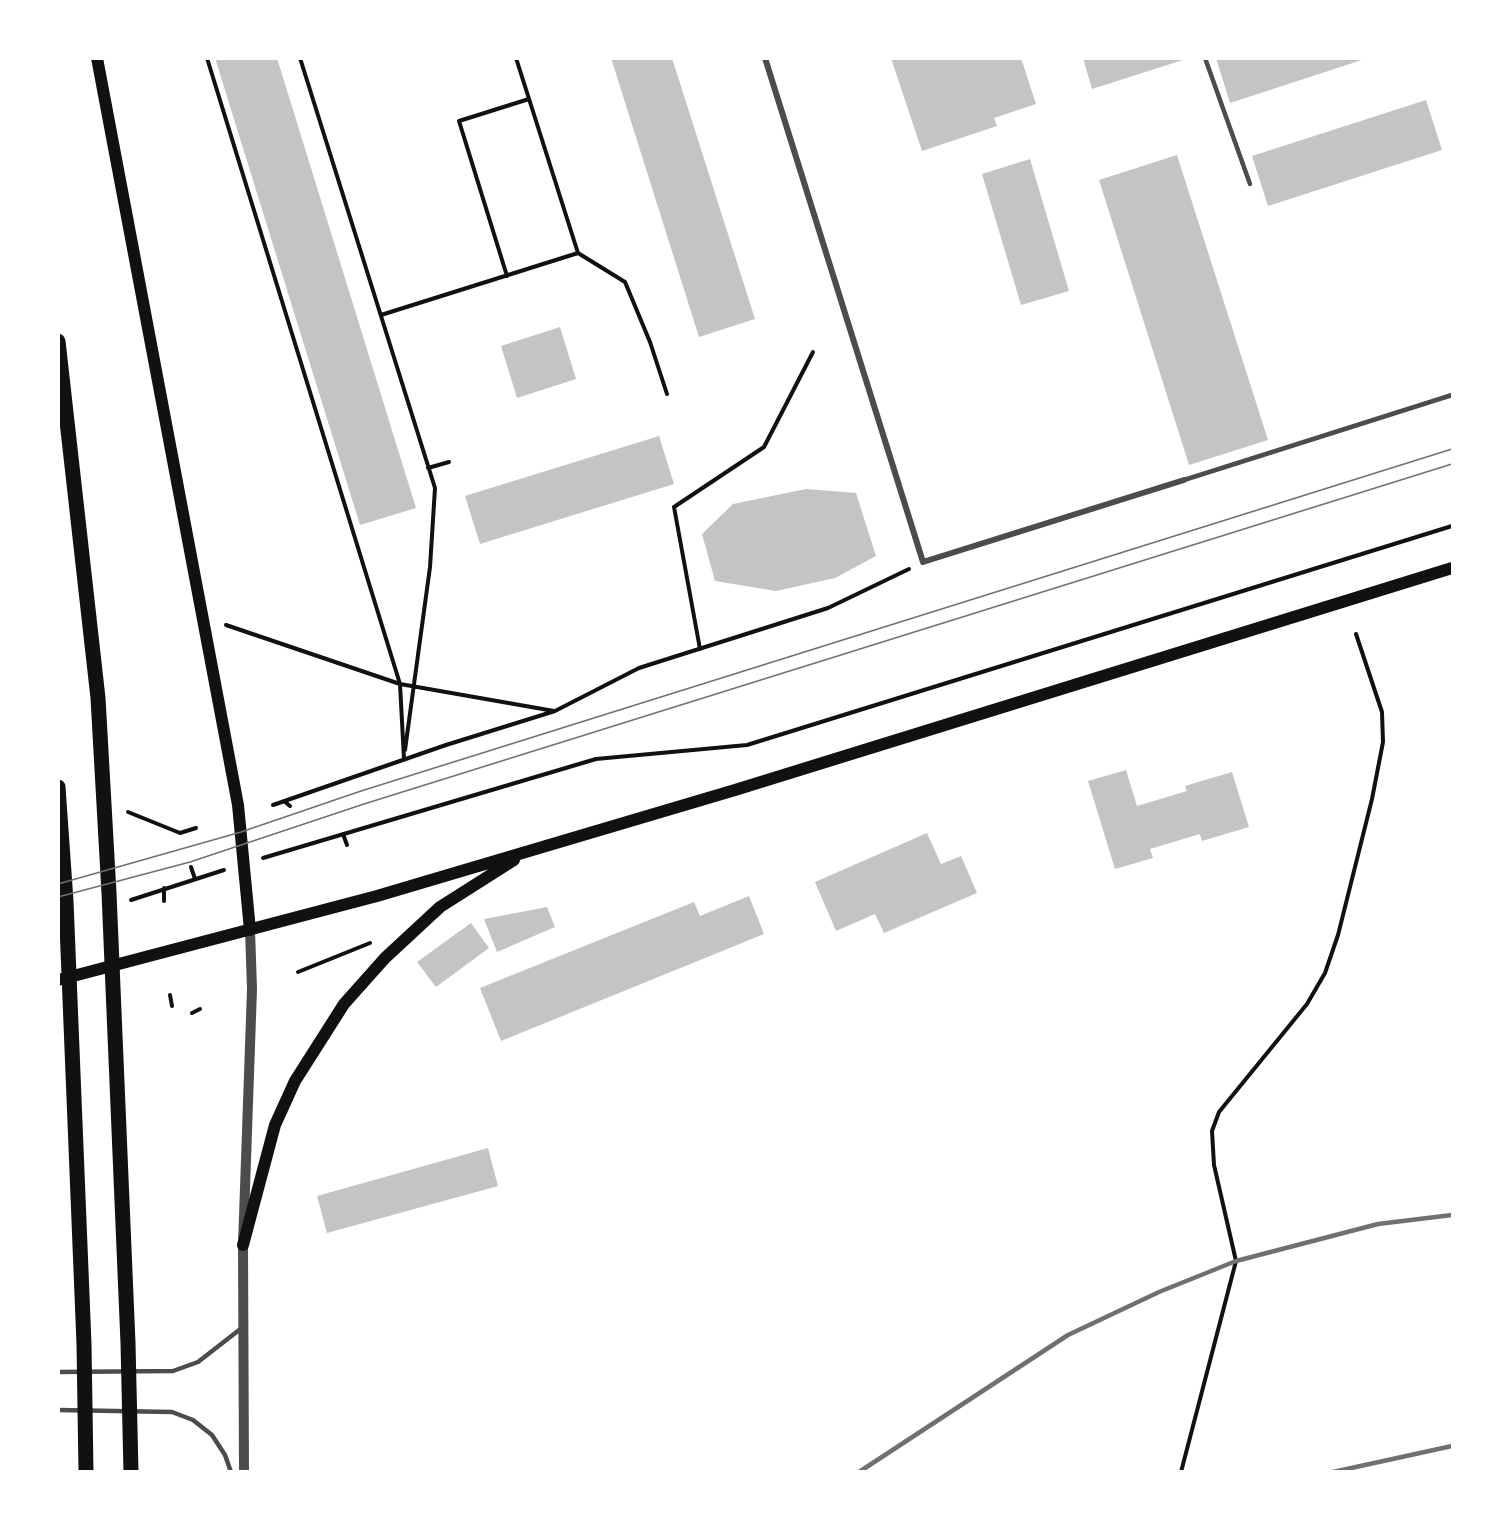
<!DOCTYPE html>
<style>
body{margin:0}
#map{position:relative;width:1511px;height:1530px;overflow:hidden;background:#fff;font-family:Raleway,sans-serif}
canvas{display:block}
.frame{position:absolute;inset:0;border:60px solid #fff;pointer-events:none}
</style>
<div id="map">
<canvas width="1511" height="1530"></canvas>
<div class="frame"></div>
</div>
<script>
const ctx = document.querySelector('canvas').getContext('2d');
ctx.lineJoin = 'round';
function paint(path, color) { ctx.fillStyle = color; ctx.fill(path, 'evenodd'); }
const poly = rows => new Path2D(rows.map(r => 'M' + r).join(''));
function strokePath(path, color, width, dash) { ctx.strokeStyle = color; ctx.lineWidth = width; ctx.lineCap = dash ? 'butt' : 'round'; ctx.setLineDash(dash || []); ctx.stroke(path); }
const building = poly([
 [215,58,277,58,416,508,360,525],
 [611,58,672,58,755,319,699,337],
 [891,58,1021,58,1036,104,994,118,997,126,922,151],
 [1083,58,1186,58,1186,59,1092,89],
 [1216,58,1365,58,1365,59,1230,103],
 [1426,100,1442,150,1268,206,1252,156],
 [1177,155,1268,440,1189,465,1099,180],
 [1030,159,1069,291,1021,305,982,174],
 [560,327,576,379,517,398,501,346],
 [659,436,674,484,480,544,465,496],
 [806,489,856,493,876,556,835,578,776,591,715,581,702,534,733,504],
 [1126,770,1137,806,1187,791,1185,786,1232,772,1249,827,1202,841,1200,834,1150,849,1153,858,1115,869,1088,781],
 [927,833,941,864,961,856,977,893,884,933,875,914,836,931,815,882],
 [749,896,764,934,501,1041,480,988,694,902,700,916],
 [547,907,555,927,497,952,484,919],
 [471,923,489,948,436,987,417,962],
 [488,1148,498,1186,327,1233,317,1196]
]);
const path = poly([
 [207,58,400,684,404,759],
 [300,58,435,488,430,567,405,750],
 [516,58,578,253],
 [507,276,459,121,529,99],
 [381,315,578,253,625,282,650,342,667,394],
 [428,468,449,462],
 [226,625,400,684,554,711],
 [700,649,674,507,764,447,813,352],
 [284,801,290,806],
 [273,805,446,745,555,711,639,668,828,608,909,569],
 [128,812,180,833,196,828],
 [343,834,347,845],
 [263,858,596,759,747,745,1452,526],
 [191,867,195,879],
 [164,888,164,901],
 [131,900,224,870],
 [298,972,370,943],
 [170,995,172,1006],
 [192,1013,200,1009],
 [1181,1472,1236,1261,1214,1165,1212,1131,1219,1112,1307,1004,1325,973,1338,935,1372,799,1383,742,1382,712,1356,634]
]);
const service = poly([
 [1205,58,1250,184],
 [1184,480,1452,395],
 [58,1372,173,1371,198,1362,243,1327],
 [58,1410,172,1412,193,1420,212,1435,225,1455,231,1472]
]);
const minor = poly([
 [765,58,923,562,1184,480]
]);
const tertiary = poly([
 [244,1472,243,1245,252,989,250,930]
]);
const secondary = poly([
 [97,58,238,805,250,930],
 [58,980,377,896,735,790,1452,568],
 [243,1245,275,1125,295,1081,344,1004,385,958,440,907,514,860]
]);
const primary = poly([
 [58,341,98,698,109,893,128,1343,131,1472],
 [58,787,66,901,84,1344,86,1472]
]);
const tram = poly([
 [58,884,241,832,361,791,1452,449],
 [58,897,190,862,364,804,1452,464]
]);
const rail = poly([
 [859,1472,1068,1335,1159,1292,1236,1261,1378,1224,1452,1215],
 [1333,1472,1452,1446]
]);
paint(building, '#c4c4c4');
strokePath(path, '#111', 4);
strokePath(service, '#4c4c4c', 4.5);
strokePath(minor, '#4c4c4c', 6);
strokePath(tertiary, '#4c4c4c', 10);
strokePath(secondary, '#111', 12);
strokePath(primary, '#111', 15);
strokePath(tram, '#707070', 1.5);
strokePath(rail, '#707070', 4.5);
</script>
